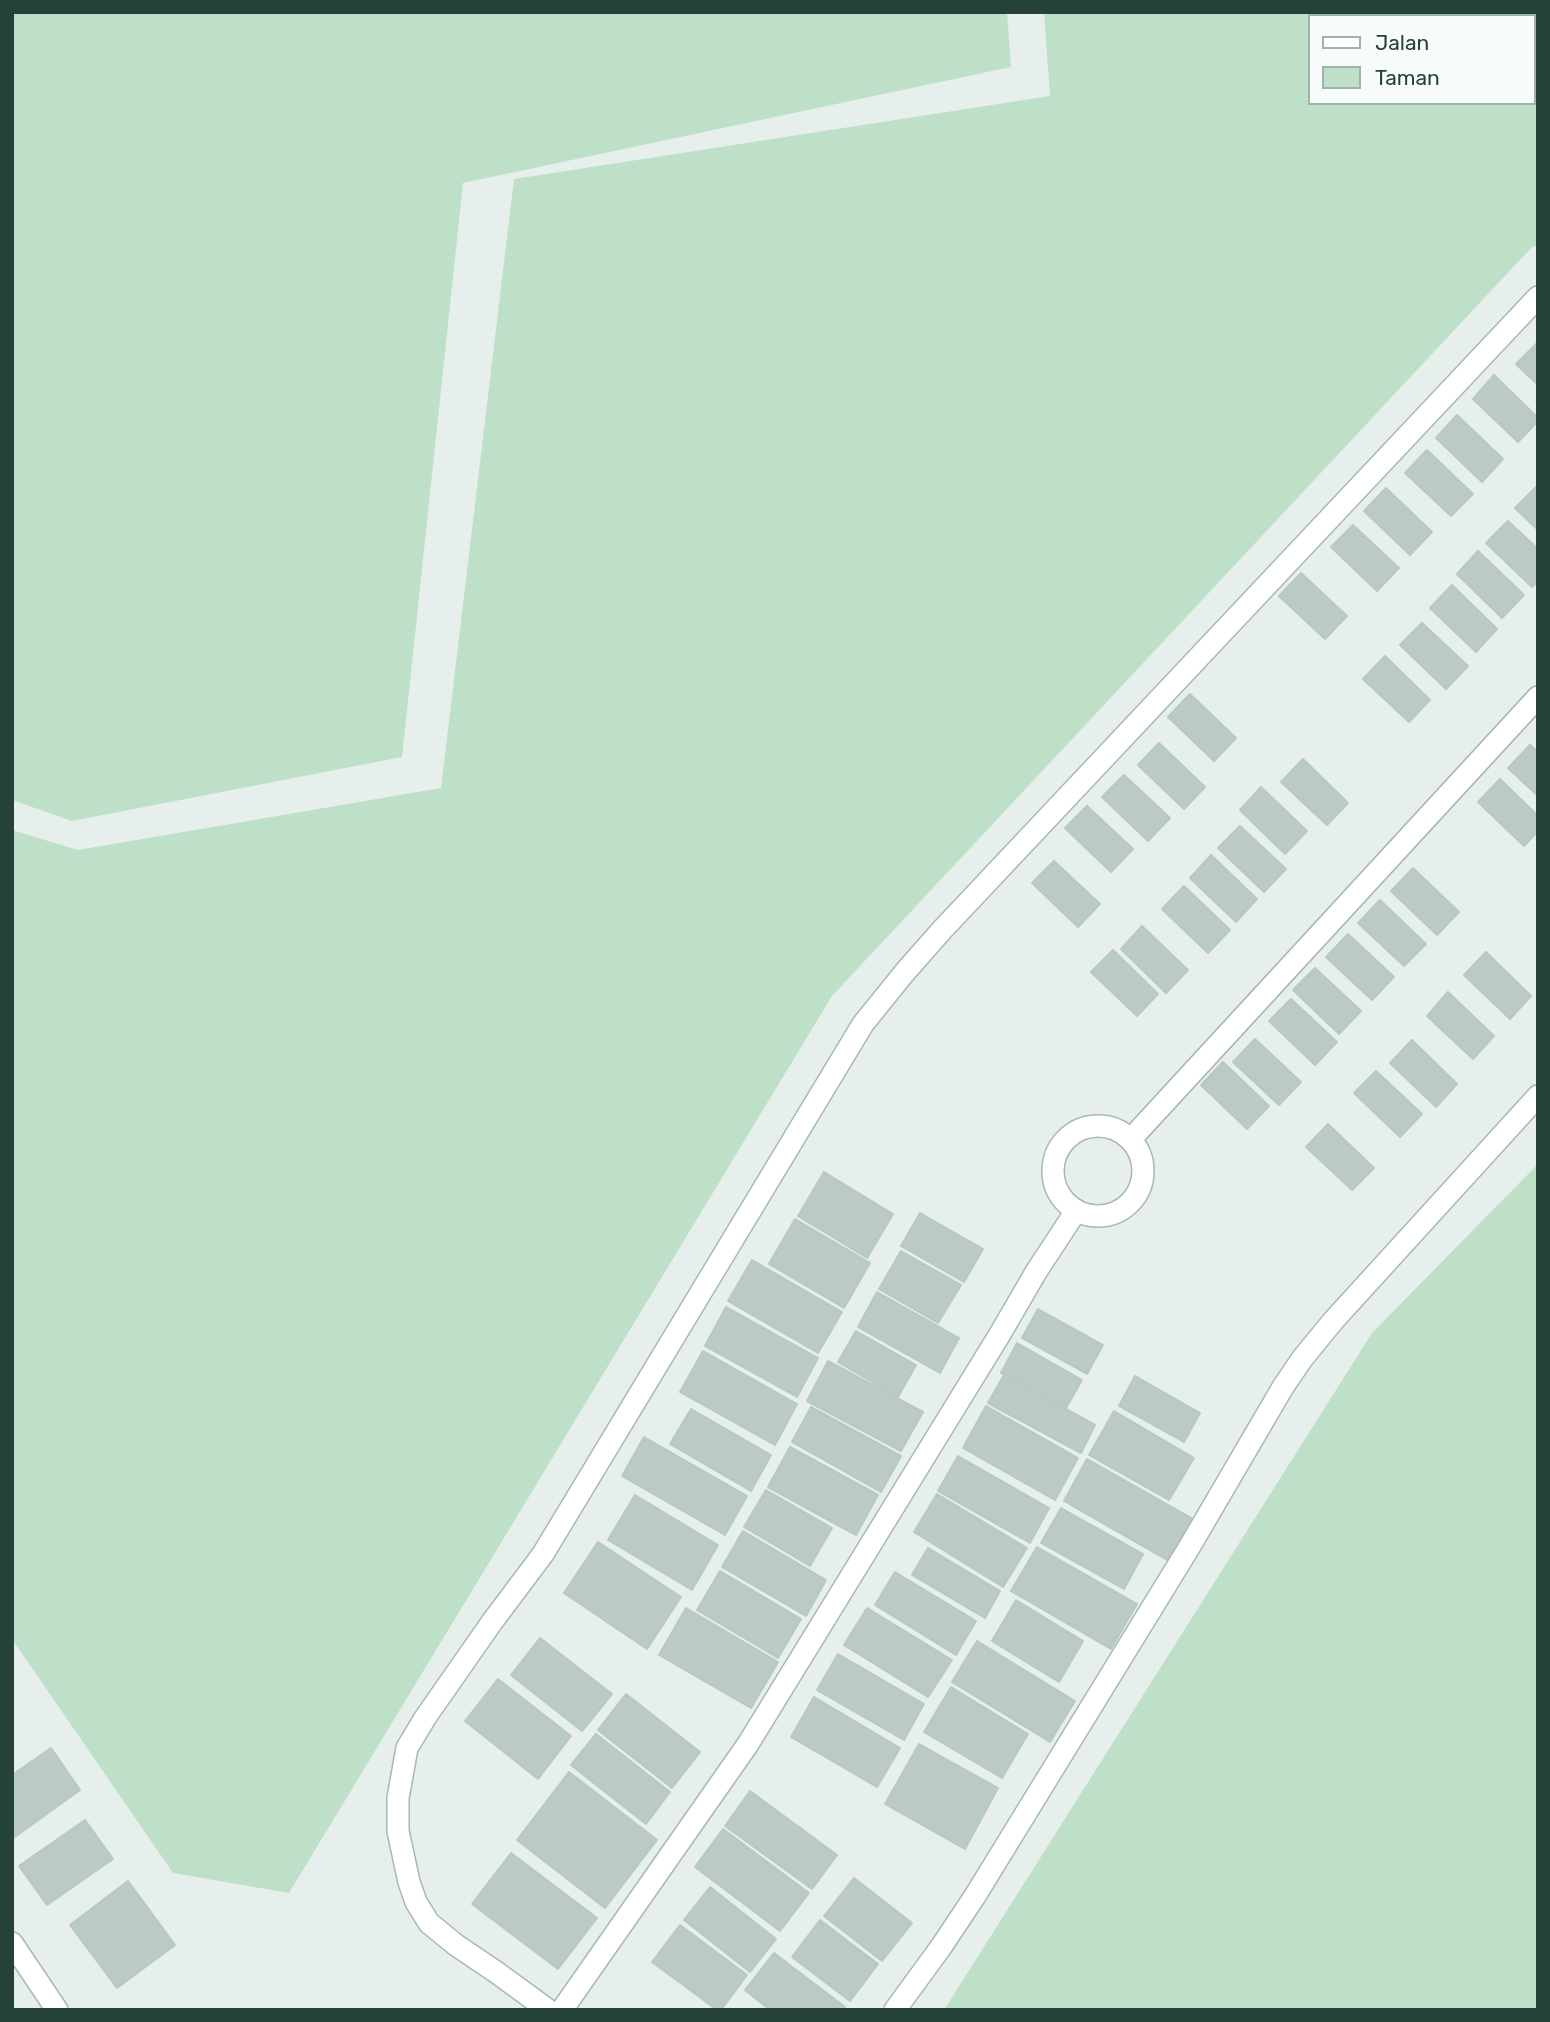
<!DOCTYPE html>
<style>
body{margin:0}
#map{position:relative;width:1550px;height:2022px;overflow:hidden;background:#e6efeb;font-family:Rubik,sans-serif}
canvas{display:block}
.frame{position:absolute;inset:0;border:14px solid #24423a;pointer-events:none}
.legend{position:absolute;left:1308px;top:14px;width:228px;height:91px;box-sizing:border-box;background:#f7fbf9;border:2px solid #a3b1ad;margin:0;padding:9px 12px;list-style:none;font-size:21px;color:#24423a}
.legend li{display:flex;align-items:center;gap:14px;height:35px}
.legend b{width:35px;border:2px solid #a3b1ad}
</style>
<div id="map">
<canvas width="1550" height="2022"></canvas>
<div class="frame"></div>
<ul class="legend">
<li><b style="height:9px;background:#fff"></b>Jalan</li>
<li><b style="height:19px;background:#bfe0c8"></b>Taman</li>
</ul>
</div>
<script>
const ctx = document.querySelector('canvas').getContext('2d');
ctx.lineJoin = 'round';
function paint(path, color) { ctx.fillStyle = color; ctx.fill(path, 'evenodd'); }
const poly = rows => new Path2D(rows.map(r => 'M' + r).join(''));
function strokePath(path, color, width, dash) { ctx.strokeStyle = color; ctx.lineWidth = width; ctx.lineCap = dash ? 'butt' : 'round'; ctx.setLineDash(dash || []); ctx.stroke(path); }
const green = poly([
 [12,12,1007,12,1011,67,463,183,402,757,72,821,12,800],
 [1044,12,1538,12,1538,245,1531,248,832,996,289,1893,173,1873,12,1639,12,830,78,850,441,788,514,179,1050,96],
 [1310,16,1534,16,1534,103,1310,103],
 [1538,1164,1538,2010,944,2010,1372,1333]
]);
const building = poly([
 [1538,342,1538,385,1516,364,1538,342],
 [1494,375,1538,418,1538,421,1518,442,1473,399,1494,375],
 [1457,415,1503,459,1482,482,1436,438,1457,415],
 [1427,450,1473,494,1451,516,1405,473,1427,450],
 [1537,486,1538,487,1538,530,1515,508,1537,486],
 [1386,488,1432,532,1410,555,1364,511,1386,488],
 [1508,521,1538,549,1538,581,1532,587,1486,543,1508,521],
 [1353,525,1399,568,1377,591,1331,547,1353,525],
 [1478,551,1524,595,1502,618,1457,574,1478,551],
 [1301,573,1347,616,1325,639,1279,596,1301,573],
 [1452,585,1497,629,1476,652,1430,608,1452,585],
 [1422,623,1468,666,1446,689,1400,645,1422,623],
 [1385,656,1430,700,1409,722,1363,679,1385,656],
 [1190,694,1236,738,1214,761,1168,717,1190,694],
 [1159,743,1205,787,1184,809,1138,765,1159,743],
 [1530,745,1538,752,1538,796,1508,768,1530,745],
 [1303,759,1348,803,1327,825,1281,782,1303,759],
 [1124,775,1170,818,1148,841,1102,797,1124,775],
 [1500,779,1538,816,1538,831,1524,846,1478,802,1500,779],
 [1261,787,1307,831,1285,854,1240,810,1261,787],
 [1087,806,1133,849,1111,872,1065,828,1087,806],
 [1240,826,1286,869,1264,892,1218,848,1240,826],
 [1211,855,1257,899,1236,922,1190,878,1211,855],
 [1054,861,1100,904,1078,927,1032,883,1054,861],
 [1413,868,1459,912,1437,935,1391,891,1413,868],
 [1184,886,1230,930,1208,953,1162,909,1184,886],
 [1380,900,1426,944,1404,966,1358,923,1380,900],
 [1142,926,1188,970,1166,993,1121,949,1142,926],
 [1348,934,1394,977,1372,1000,1326,957,1348,934],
 [1113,950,1158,994,1137,1016,1091,972,1113,950],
 [1486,952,1531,996,1510,1019,1464,975,1486,952],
 [1315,968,1361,1011,1339,1034,1293,990,1315,968],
 [1448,992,1494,1036,1473,1059,1427,1016,1448,992],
 [1291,999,1337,1042,1315,1065,1269,1021,1291,999],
 [1255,1039,1301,1082,1279,1105,1233,1062,1255,1039],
 [1412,1040,1457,1084,1436,1107,1390,1063,1412,1040],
 [1223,1062,1269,1106,1247,1129,1201,1085,1223,1062],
 [1376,1071,1422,1114,1400,1137,1354,1093,1376,1071],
 [1328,1124,1374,1168,1352,1190,1306,1147,1328,1124],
 [824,1172,893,1214,867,1258,798,1216,824,1172],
 [920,1213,983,1249,964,1282,901,1246,920,1213],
 [795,1219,870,1263,844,1308,769,1264,795,1219],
 [901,1251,961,1285,938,1323,879,1289,901,1251],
 [752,1260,842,1312,818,1353,728,1301,752,1260],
 [877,1292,959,1338,940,1373,858,1327,877,1292],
 [726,1307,818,1358,797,1397,705,1346,726,1307],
 [1038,1309,1103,1345,1087,1374,1022,1338,1038,1309],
 [856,1331,916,1365,898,1397,838,1362,856,1331],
 [1017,1343,1082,1380,1066,1408,1001,1373,1017,1343],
 [703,1351,797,1404,775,1445,680,1392,703,1351],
 [828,1361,923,1412,901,1451,807,1401,828,1361],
 [1004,1375,1095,1425,1081,1453,988,1403,1004,1375],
 [1135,1376,1200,1413,1184,1442,1119,1406,1135,1376],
 [986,1406,1078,1458,1055,1500,963,1448,986,1406],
 [811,1407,901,1456,881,1492,792,1442,811,1407],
 [691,1409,771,1455,751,1491,670,1444,691,1409],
 [1114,1411,1194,1458,1169,1500,1089,1455,1114,1411],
 [644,1437,747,1496,725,1535,622,1476,644,1437],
 [790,1447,878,1495,856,1535,768,1487,790,1447],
 [958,1456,1049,1508,1030,1543,938,1491,958,1456],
 [1087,1459,1193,1519,1169,1561,1064,1501,1087,1459],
 [766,1490,832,1528,810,1566,744,1527,766,1490],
 [937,1494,1027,1548,1003,1587,914,1532,937,1494],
 [635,1495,718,1545,692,1590,608,1540,635,1495],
 [1061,1508,1143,1554,1124,1589,1041,1543,1061,1508],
 [743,1531,826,1580,806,1616,722,1567,743,1531],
 [598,1542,681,1597,647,1649,564,1593,598,1542],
 [1037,1547,1137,1604,1111,1649,1011,1591,1037,1547],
 [928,1548,1000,1591,985,1618,912,1575,928,1548],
 [720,1571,801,1619,778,1658,697,1610,720,1571],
 [895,1572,976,1621,956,1655,875,1605,895,1572],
 [1016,1600,1083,1641,1059,1682,992,1641,1016,1600],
 [686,1608,778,1662,751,1708,659,1655,686,1608],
 [867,1608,952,1660,928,1697,844,1645,867,1608],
 [540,1638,612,1694,582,1731,511,1675,540,1638],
 [977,1641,1075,1701,1050,1742,952,1682,977,1641],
 [838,1654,924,1704,904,1740,817,1690,838,1654],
 [498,1679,571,1736,538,1779,465,1721,498,1679],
 [951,1687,1028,1734,1002,1778,924,1732,951,1687],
 [626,1694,700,1752,672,1788,598,1730,626,1694],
 [814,1697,900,1748,877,1787,791,1737,814,1697],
 [596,1734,670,1792,646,1824,571,1765,596,1734],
 [919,1744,998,1788,965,1849,885,1804,919,1744],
 [51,1748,80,1790,12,1839,12,1775,51,1748],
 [569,1772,657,1840,605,1908,517,1840,569,1772],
 [750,1791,837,1855,812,1889,725,1826,750,1791],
 [85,1820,113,1859,47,1905,19,1866,85,1820],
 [723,1829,809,1893,780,1931,695,1867,723,1829],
 [511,1853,597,1918,558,1969,472,1904,511,1853],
 [854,1878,912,1923,882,1961,824,1916,854,1878],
 [128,1881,175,1945,117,1988,70,1925,128,1881],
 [710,1887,776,1939,750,1972,684,1920,710,1887],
 [820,1920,878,1964,850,2001,792,1957,820,1920],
 [680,1925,747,1975,721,2010,717,2010,652,1962,680,1925],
 [774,1953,845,2007,843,2010,770,2010,745,1990,774,1953]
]);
const street = poly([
 '1053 1171a45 45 0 1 1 90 0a45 45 0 1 1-90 0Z',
 [1131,1139,1538,697],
 [12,1943,57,2010],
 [548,2010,496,1972,456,1945,429,1923,416,1902,409,1882,398,1831,398,1798,407,1748,425,1718,492,1622,543,1554,863,1024,905,972,942,930,1538,297],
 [562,2010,748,1744,1000,1334,1036,1272,1076,1211],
 [895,2010,941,1947,975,1896,1190,1546,1283,1387,1302,1359,1333,1321,1538,1096]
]);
paint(green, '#bfe0c8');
paint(building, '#bbcac4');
strokePath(building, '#b8c9c2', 2);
strokePath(street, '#a8b8b2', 24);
strokePath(street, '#fff', 21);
</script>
